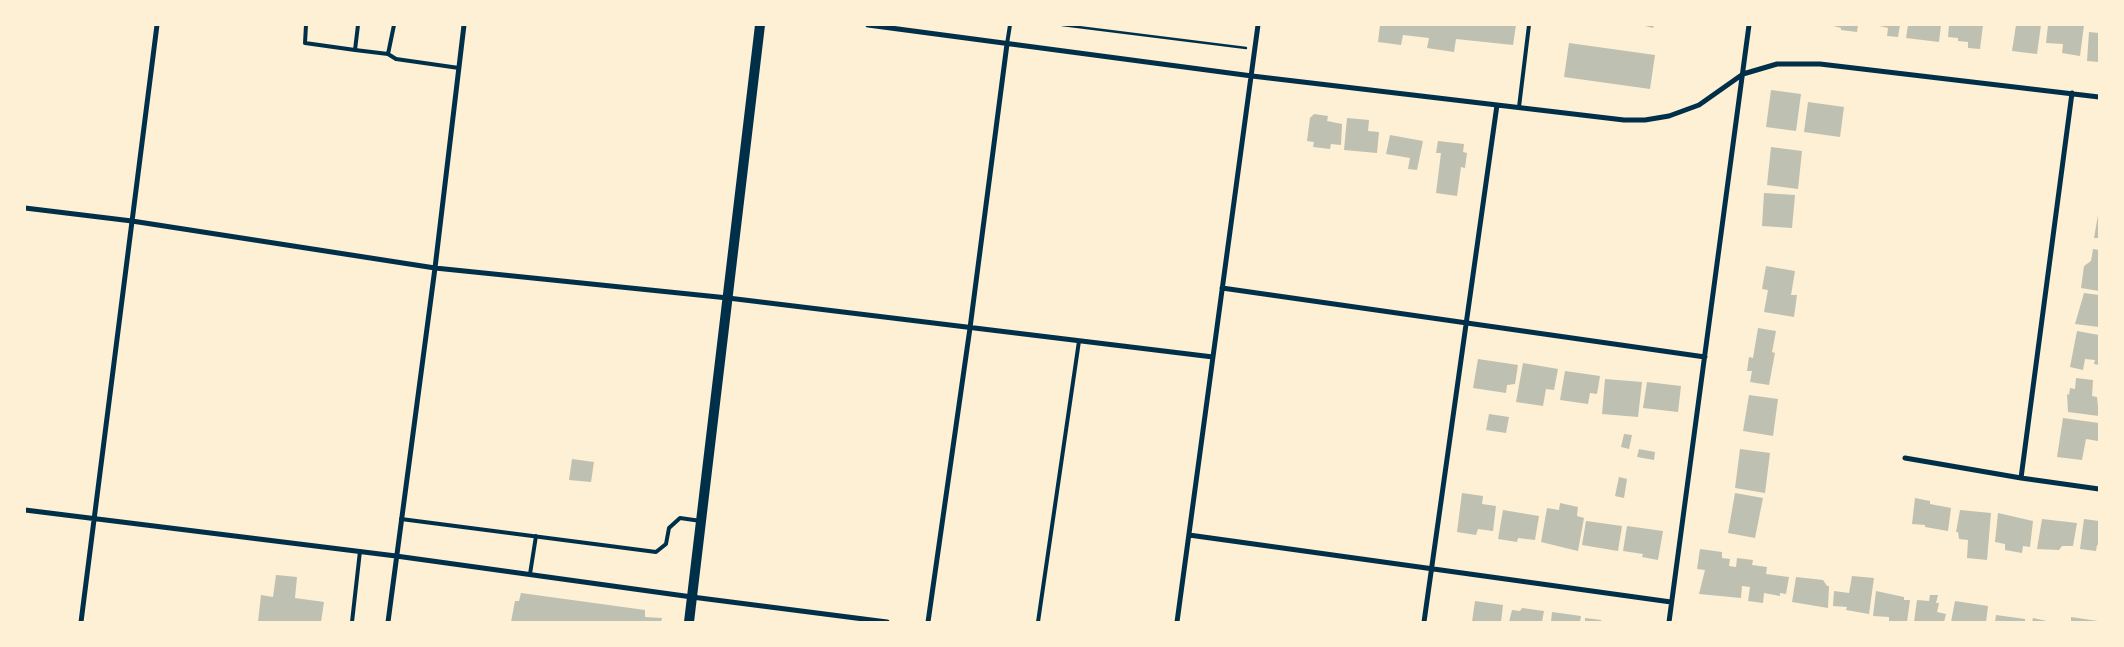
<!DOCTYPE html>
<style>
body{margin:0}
#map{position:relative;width:2124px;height:647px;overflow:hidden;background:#fdf0d5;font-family:Signika,sans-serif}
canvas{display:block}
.frame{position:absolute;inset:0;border:26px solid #fdf0d5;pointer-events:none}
</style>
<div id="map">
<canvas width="2124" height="647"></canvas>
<div class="frame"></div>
</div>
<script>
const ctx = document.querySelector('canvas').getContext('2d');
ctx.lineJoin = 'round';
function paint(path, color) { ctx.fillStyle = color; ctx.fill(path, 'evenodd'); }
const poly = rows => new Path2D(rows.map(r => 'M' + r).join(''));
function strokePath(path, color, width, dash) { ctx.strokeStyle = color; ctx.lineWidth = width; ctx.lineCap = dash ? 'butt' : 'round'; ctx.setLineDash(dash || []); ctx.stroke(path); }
const building = poly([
 [1380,25,1516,25,1513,45,1456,39,1454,52,1427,48,1429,38,1403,35,1401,45,1378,42],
 [1641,25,1654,25,1653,28],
 [1829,25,1858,25,1857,32,1841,30,1841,28],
 [1875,25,1900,25,1898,37,1887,36,1888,28],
 [1908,25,1941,25,1939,42,1906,38],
 [1949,25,1983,25,1980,49,1968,48,1968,42,1958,41,1958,38,1948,37],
 [2016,25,2041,25,2037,54,2012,51],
 [2048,25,2084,25,2080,56,2062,53,2063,44,2046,43],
 [2089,32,2099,33,2099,62,2087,61],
 [1569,43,1655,55,1650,89,1564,77],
 [1771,90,1801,94,1796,131,1766,127],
 [1808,102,1844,107,1840,137,1804,132],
 [1314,114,1328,116,1327,121,1342,124,1341,145,1331,144,1330,149,1313,147,1314,142,1307,141,1310,118],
 [1347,118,1369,120,1368,131,1379,132,1377,153,1344,150],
 [1390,135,1423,141,1417,170,1408,169,1410,158,1386,154],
 [1438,141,1464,144,1463,152,1467,153,1465,168,1461,167,1457,196,1436,193,1441,153,1436,153],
 [1771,147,1802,151,1798,189,1767,185],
 [1764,193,1795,195,1792,228,1762,226],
 [2098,215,2099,215,2099,238,2094,238],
 [2093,249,2099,250,2099,291,2081,288,2084,266,2091,261],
 [1766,266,1795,271,1791,295,1797,295,1794,317,1764,312,1768,290,1762,289],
 [2084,293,2099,295,2099,327,2075,324],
 [1758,328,1776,331,1772,352,1775,353,1769,385,1750,382,1752,371,1747,371,1749,357,1753,358],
 [2077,331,2099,335,2099,365,2094,364,2095,360,2085,359,2083,370,2070,367],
 [1478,359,1518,365,1515,384,1507,385,1506,393,1473,388],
 [1523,363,1558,369,1554,390,1546,389,1543,406,1516,402],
 [1565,371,1600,376,1597,394,1590,393,1588,404,1560,400],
 [2076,378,2093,380,2092,396,2097,397,2099,416,2068,412,2067,394,2069,395,2070,388,2075,389],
 [1605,379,1642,382,1638,417,1602,414],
 [1647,382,1681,386,1678,412,1643,408],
 [1749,395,1778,399,1773,436,1743,431],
 [1489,414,1509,417,1506,433,1486,430],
 [2063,418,2099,423,2098,441,2086,439,2082,460,2057,457],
 [1624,434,1632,435,1629,449,1621,447],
 [1639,449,1655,452,1654,460,1637,457],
 [1740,449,1770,453,1765,493,1735,488],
 [572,459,594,462,591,482,569,480],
 [1619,477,1627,479,1624,498,1615,496],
 [1462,493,1483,496,1482,504,1496,506,1493,531,1478,529,1476,535,1457,532],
 [1735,493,1763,498,1755,538,1728,533],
 [1915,498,1930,501,1930,504,1951,508,1948,531,1925,527,1925,525,1912,524],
 [1560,503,1578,507,1577,516,1584,518,1578,551,1541,542,1547,508,1559,510],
 [1503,510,1539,516,1535,540,1518,538,1517,542,1498,539],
 [1960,510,1991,513,1987,560,1967,558,1968,540,1959,539,1958,532,1956,532],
 [1998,513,2033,521,2030,547,2023,546,2022,553,2005,550,2005,544,1995,542],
 [2042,519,2077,523,2073,546,2062,546,2059,550,2037,549],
 [2084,519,2099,521,2099,545,2097,545,2096,551,2080,549],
 [1586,521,1622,526,1618,551,1582,545],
 [1627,526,1663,531,1658,560,1642,557,1643,554,1623,551],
 [1700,549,1722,552,1722,558,1730,559,1729,566,1736,567,1737,558,1753,560,1752,565,1767,567,1766,574,1789,577,1786,594,1780,593,1780,596,1764,593,1763,603,1748,601,1750,587,1742,586,1741,598,1699,594,1705,570,1697,569],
 [276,575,297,577,295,598,324,602,321,622,258,622,261,595,273,597],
 [1852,576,1874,578,1869,614,1846,610,1847,607,1833,606,1834,591,1849,593],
 [1796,577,1823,580,1827,586,1829,586,1828,608,1792,602],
 [1876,591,1904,597,1904,600,1910,600,1907,622,1889,621,1889,617,1873,616],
 [521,593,645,610,645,617,662,618,661,622,511,622,515,601,519,601],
 [1930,595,1938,595,1936,603,1939,603,1937,612,1946,614,1944,622,1914,622,1917,600,1929,601],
 [1475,601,1503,605,1501,622,1472,622],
 [1955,601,1988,606,1986,622,1951,622],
 [1522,608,1544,611,1542,622,1509,622,1512,610,1520,611],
 [1552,612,1581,616,1580,622,1551,622],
 [1996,615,2025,619,2025,622,1995,622],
 [2071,617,2098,621,2098,622,2071,622],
 [1585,618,1601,620,1602,622,1585,622],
 [2033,618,2047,621,2047,622,2032,622]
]);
const path = poly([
 [1062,25,1246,48]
]);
const service = poly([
 [306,25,305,43,355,50],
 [358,25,355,50,388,54,396,59,459,68],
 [1007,44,1010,25],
 [388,54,394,25],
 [1519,107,1529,25],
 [401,519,656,552,666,544,669,528,680,518,701,521],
 [530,574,536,536],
 [352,622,360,551],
 [1038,622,1079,341]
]);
const minor = poly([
 [868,25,1252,76,1624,120,1645,120,1669,116,1699,105,1743,74,1777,64,1820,64,2099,97],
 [25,208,132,221,435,268,728,298,1213,357],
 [1222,288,1705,357],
 [1905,458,2021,478,2099,489],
 [2021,478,2072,93],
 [25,510,396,556,692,597,887,622],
 [1189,535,1671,602],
 [81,622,157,25],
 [388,622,435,268,464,25],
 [928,622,970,328,1007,44],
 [1177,622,1258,25],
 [1424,622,1497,105],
 [1669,622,1749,25]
]);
const secondary = poly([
 [689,622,760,25]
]);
paint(building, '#bec0b2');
strokePath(path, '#003049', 2.5);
strokePath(service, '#003049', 4);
strokePath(minor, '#003049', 5);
strokePath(secondary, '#003049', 10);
</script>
